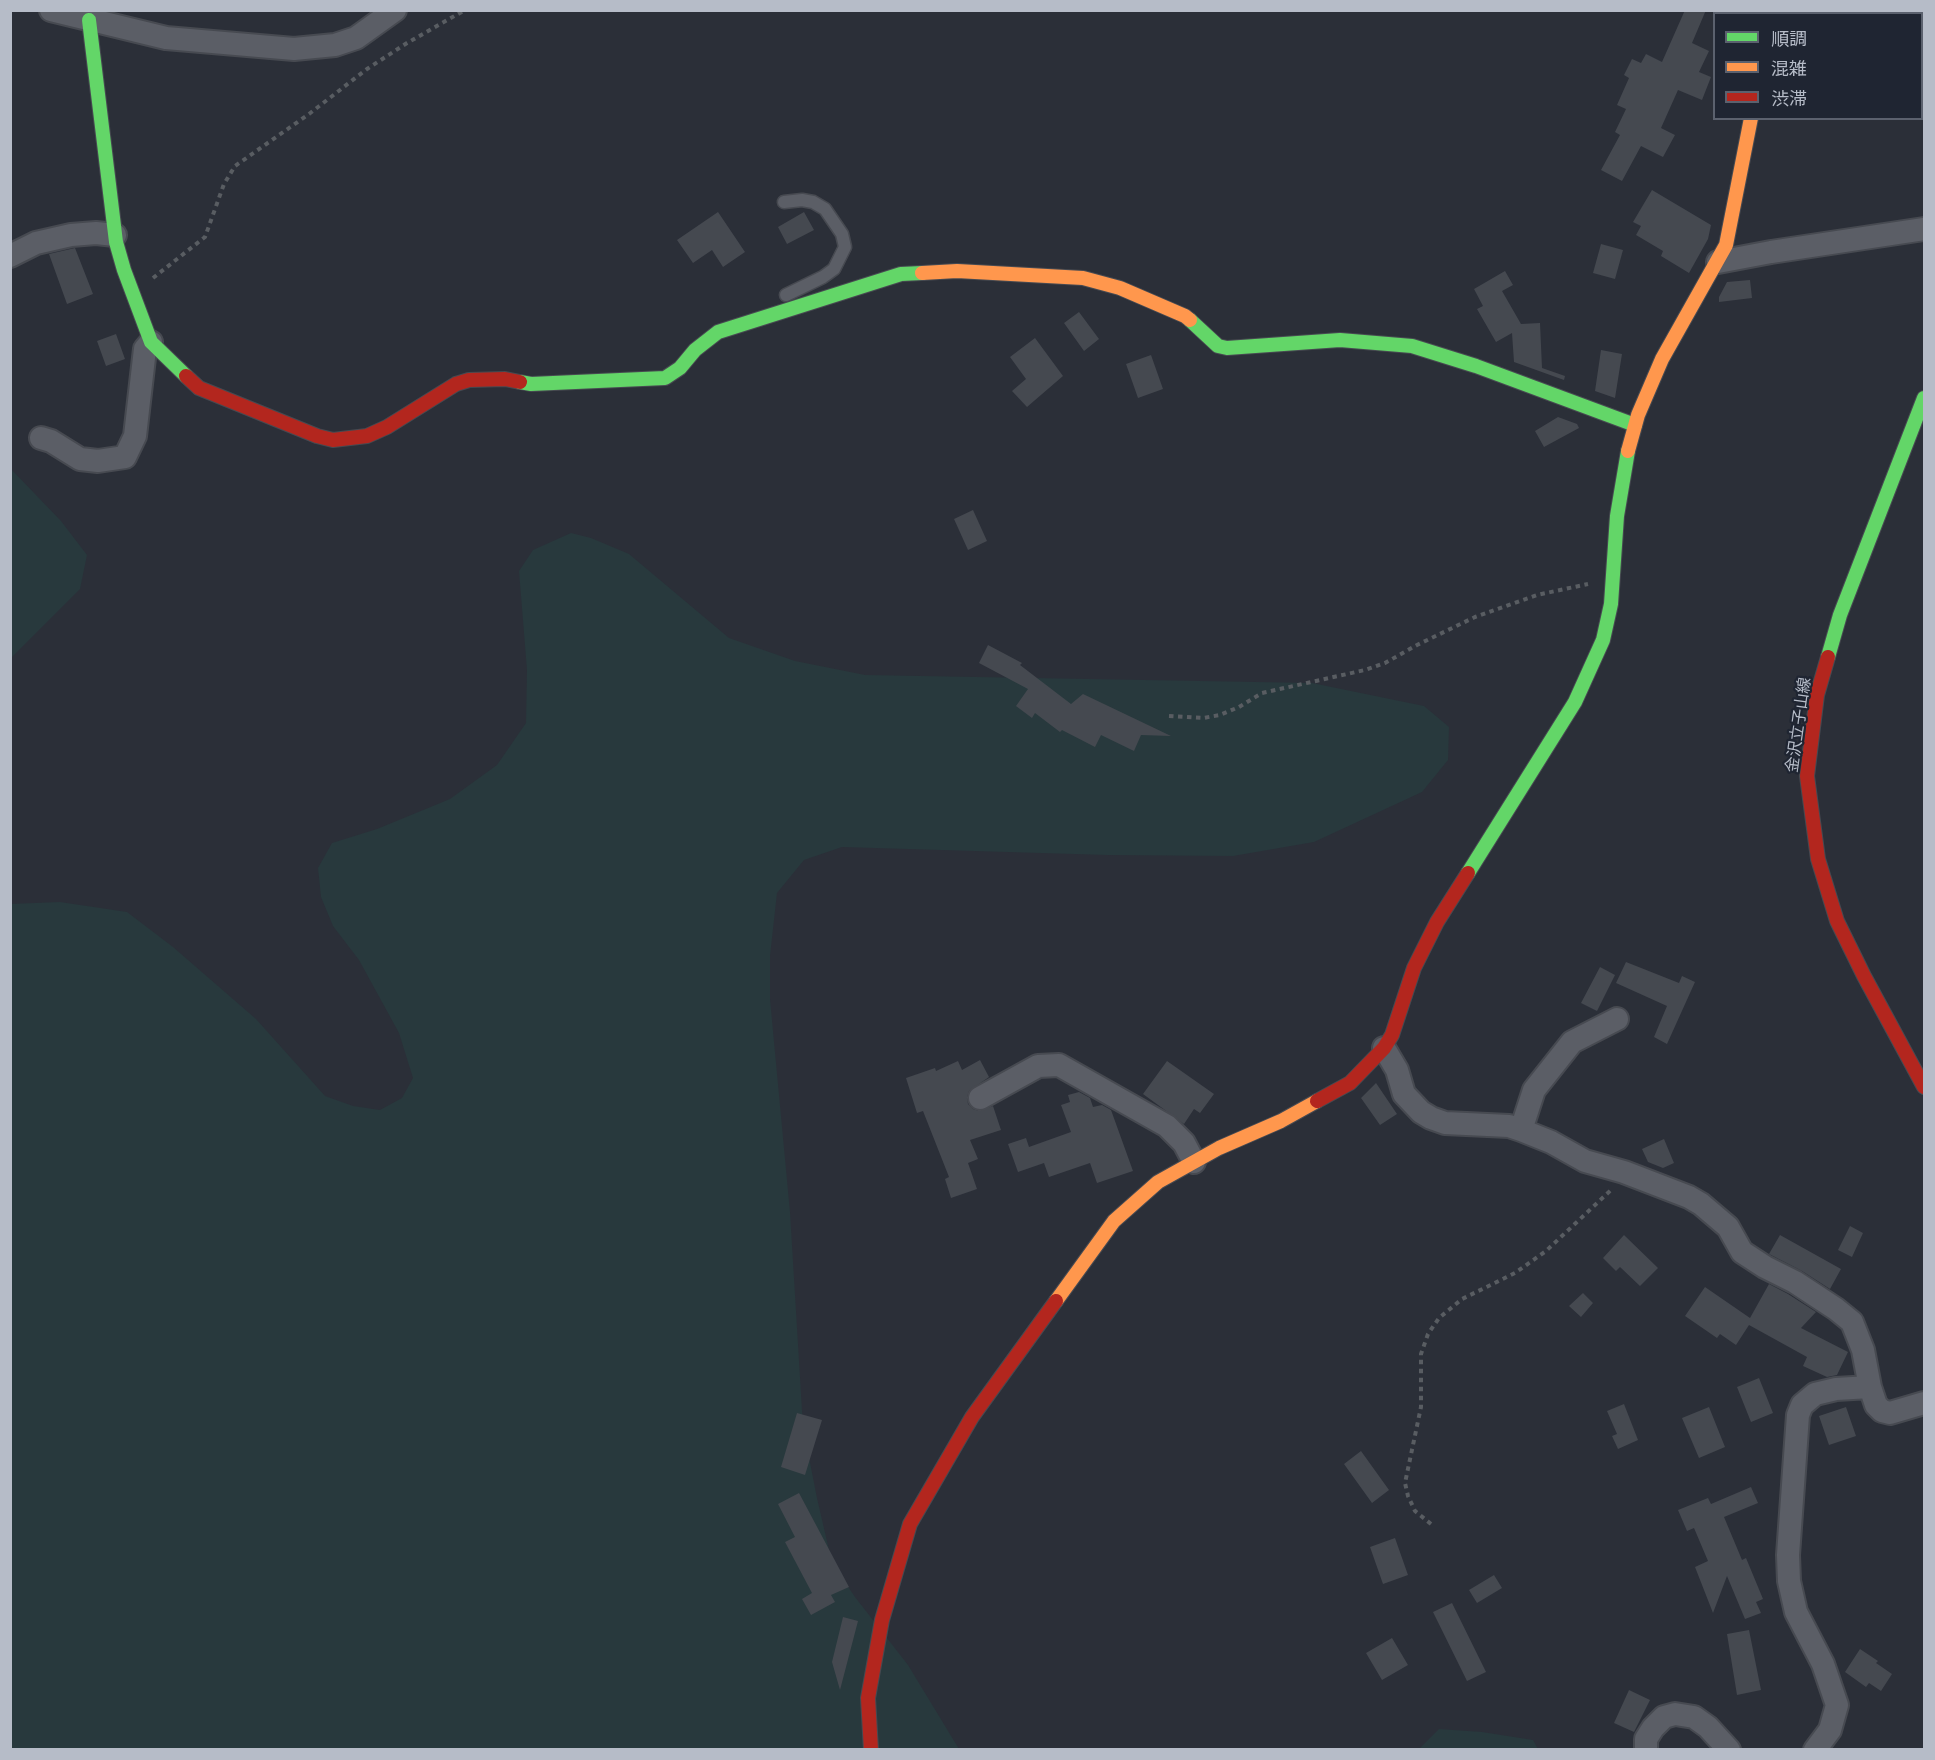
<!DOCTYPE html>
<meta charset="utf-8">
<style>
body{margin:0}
#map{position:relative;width:1935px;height:1760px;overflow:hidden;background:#2b2f38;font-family:Manrope,"Noto Sans JP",sans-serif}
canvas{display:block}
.frame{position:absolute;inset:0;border:12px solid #b6bcc8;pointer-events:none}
.legend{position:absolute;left:1713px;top:12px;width:210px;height:108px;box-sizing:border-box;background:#1f2532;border:2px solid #5b616e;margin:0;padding:8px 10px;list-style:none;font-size:18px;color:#b6bcc8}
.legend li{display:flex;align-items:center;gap:12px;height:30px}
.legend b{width:30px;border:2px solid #5b616e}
</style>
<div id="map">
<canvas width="1935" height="1760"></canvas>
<div class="frame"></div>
<ul class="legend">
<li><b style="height:8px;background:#63d668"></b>順調</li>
<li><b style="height:8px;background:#ff974d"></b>混雑</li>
<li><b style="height:8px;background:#b3261e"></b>渋滞</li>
</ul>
</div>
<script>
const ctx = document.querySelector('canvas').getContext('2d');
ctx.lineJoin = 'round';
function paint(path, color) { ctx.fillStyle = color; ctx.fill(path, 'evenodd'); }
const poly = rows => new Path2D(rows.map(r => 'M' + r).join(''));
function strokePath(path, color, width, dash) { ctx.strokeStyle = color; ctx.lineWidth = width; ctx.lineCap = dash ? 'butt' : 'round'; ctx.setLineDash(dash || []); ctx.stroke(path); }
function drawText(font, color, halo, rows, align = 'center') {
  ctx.font = font + ' Manrope,"Noto Sans JP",sans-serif'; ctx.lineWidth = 4.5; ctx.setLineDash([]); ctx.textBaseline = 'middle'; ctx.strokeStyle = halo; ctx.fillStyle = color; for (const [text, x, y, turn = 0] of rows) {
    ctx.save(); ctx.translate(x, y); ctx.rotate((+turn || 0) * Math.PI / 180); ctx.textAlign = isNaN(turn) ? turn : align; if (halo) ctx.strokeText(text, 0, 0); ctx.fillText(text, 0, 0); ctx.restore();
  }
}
const green = poly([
 [10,468,61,521,87,555,80,589,11,658],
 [571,533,591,538,629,554,729,638,795,661,865,675,1312,683,1424,706,1449,727,1448,760,1422,792,1314,842,1233,856,1107,855,842,847,804,860,777,893,770,956,770,999,790,1212,803,1427,817,1498,832,1563,855,1597,908,1665,959,1749,11,1749,10,904,60,902,127,912,173,947,256,1019,325,1096,353,1106,380,1110,402,1098,413,1078,399,1033,359,960,333,926,321,897,318,868,332,843,377,829,450,799,497,765,526,723,527,670,519,571,533,550],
 [1439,1729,1482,1732,1533,1740,1538,1749,1419,1749]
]);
const building = poly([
 [1685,10,1706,10,1692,43,1709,51,1699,72,1711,77,1702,100,1678,90,1661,128,1675,135,1663,157,1641,146,1622,181,1601,170,1620,135,1615,132,1626,109,1617,105,1629,78,1624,75,1632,59,1641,63,1646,54,1662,62],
 [1652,190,1711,225,1708,239,1689,273,1661,256,1663,251,1636,235,1641,226,1633,222],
 [718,212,745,252,723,267,712,250,693,263,677,240],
 [804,212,814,230,787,244,778,227],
 [1601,244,1623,250,1615,279,1593,273],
 [75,248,93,294,67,304,49,254],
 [1505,271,1513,285,1502,291,1521,324,1540,323,1542,368,1565,376,1564,380,1514,362,1512,333,1496,342,1477,309,1483,306,1474,289],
 [1750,280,1752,298,1719,302,1719,297,1727,282],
 [1079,312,1099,339,1084,351,1064,323],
 [116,334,125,359,106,366,97,341],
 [1035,338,1063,376,1027,407,1012,391,1026,379,1010,357],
 [1601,350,1622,354,1615,398,1595,391],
 [1151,355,1163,389,1138,398,1126,364],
 [1558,417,1577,424,1579,428,1544,447,1535,431],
 [973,510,987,541,968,550,954,519],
 [988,645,1022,663,1020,665,1071,704,1083,694,1171,736,1141,735,1134,751,1101,735,1095,747,1062,730,1060,732,1035,713,1032,718,1016,706,1028,689,979,663],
 [1626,962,1679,983,1682,976,1695,982,1667,1044,1654,1037,1667,1006,1616,983],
 [1600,967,1615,975,1597,1011,1581,1003],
 [980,1060,989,1077,969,1091,967,1097,968,1104,973,1109,979,1111,993,1106,1001,1130,970,1140,978,1159,968,1163,977,1189,951,1198,945,1179,949,1177,923,1111,917,1113,906,1078,935,1068,936,1071,958,1061,962,1070],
 [1167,1061,1214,1094,1200,1113,1194,1109,1184,1124,1143,1094],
 [1376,1083,1397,1114,1380,1125,1361,1098],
 [1079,1092,1090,1098,1093,1107,1102,1105,1111,1110,1133,1171,1097,1183,1090,1163,1049,1177,1044,1163,1018,1172,1008,1144,1026,1138,1029,1147,1071,1132,1061,1105,1070,1102,1068,1095],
 [1664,1139,1674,1163,1663,1168,1648,1162,1642,1149],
 [1850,1226,1863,1233,1852,1257,1838,1250],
 [1624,1235,1658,1268,1640,1286,1620,1267,1616,1271,1603,1258],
 [1780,1235,1841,1269,1830,1289,1802,1271,1769,1254],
 [1769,1284,1788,1294,1816,1312,1801,1328,1848,1352,1837,1375,1827,1377,1803,1366,1807,1357,1749,1325,1736,1345,1720,1334,1717,1338,1685,1316,1705,1287,1750,1318],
 [1583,1293,1593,1303,1581,1317,1569,1306],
 [1759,1378,1773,1413,1751,1422,1737,1387],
 [1624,1404,1638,1440,1618,1449,1612,1436,1617,1434,1607,1411],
 [1709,1407,1725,1447,1699,1458,1682,1418],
 [1846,1407,1856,1436,1829,1445,1819,1416],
 [797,1413,822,1420,805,1475,781,1467],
 [1361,1451,1389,1490,1372,1503,1344,1464],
 [1751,1487,1758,1503,1724,1517,1742,1560,1746,1558,1763,1599,1756,1602,1761,1613,1745,1619,1727,1576,1713,1613,1695,1567,1708,1561,1694,1528,1687,1531,1678,1510,1708,1498,1711,1504],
 [799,1493,849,1587,831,1595,835,1602,811,1615,802,1599,812,1593,785,1542,795,1537,778,1504],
 [1395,1538,1408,1575,1383,1584,1370,1547],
 [1494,1575,1502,1588,1477,1603,1469,1590],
 [1452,1603,1486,1672,1467,1681,1433,1612],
 [843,1617,858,1621,840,1690,832,1662],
 [1749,1630,1761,1690,1737,1695,1727,1634],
 [1392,1638,1408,1665,1382,1680,1366,1653],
 [1860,1649,1878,1661,1876,1663,1892,1674,1881,1691,1869,1683,1866,1687,1845,1672],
 [1629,1690,1650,1700,1634,1732,1614,1723]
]);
const path = poly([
 [153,278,205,237,224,184,235,166,309,114,367,69,407,43,465,10],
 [1169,716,1203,718,1220,715,1239,707,1262,693,1365,670,1385,663,1417,645,1475,617,1537,595,1588,584],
 [1431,1524,1415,1511,1408,1496,1405,1483,1421,1407,1421,1354,1428,1334,1439,1318,1462,1299,1515,1273,1546,1251,1611,1190]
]);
const lane = poly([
 [784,202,802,200,813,202,825,209,842,234,845,247,834,269,823,277,786,295]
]);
const street = poly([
 [51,10,166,38,294,49,335,45,356,38,395,10],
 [1769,14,1770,10],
 [10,256,36,243,71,235,96,233,115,235],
 [1718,262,1771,252,1924,229],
 [41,438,51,441,80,459,98,461,125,457,135,436,145,349,151,342],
 [1384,1048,1397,1070,1404,1094,1421,1112,1431,1118,1445,1123,1509,1126,1521,1130,1551,1142,1585,1161,1624,1172,1689,1197,1701,1204,1728,1227,1742,1252,1765,1267,1795,1282,1836,1309,1852,1322,1863,1350,1870,1387,1876,1405,1882,1411,1890,1413,1924,1403],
 [980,1098,1038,1066,1059,1065,1167,1126,1184,1143,1194,1162],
 [1521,1130,1534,1090,1572,1042,1617,1019],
 [1646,1750,1646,1739,1653,1728,1664,1717,1675,1714,1694,1717,1708,1727,1729,1750],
 [1815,1750,1830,1730,1837,1705,1823,1664,1796,1612,1789,1581,1788,1555,1798,1415,1802,1405,1815,1394,1836,1389,1870,1387]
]);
const fast = poly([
 [89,20,116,242,124,270,151,342,186,376],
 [1190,320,1218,346,1227,348,1340,340,1412,346,1476,366,1635,425],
 [520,382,531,384,665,378,680,368,695,350,718,332,901,274,922,273],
 [1828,657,1840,615,1924,398],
 [1468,873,1575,702,1603,640,1611,604,1617,516,1628,451]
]);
const slow = poly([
 [922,273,957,271,1083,278,1120,288,1185,316,1190,320],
 [1628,451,1638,415,1662,359,1726,245,1751,118],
 [1056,1301,1114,1221,1158,1182,1219,1148,1281,1121,1317,1101]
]);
const jam = poly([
 [186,376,199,388,317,436,333,440,367,436,387,427,456,384,469,380,505,379,520,382],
 [1828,657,1817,695,1807,776,1818,859,1837,921,1864,976,1924,1087],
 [1317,1101,1350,1083,1384,1048,1392,1035,1414,968,1437,922,1468,873],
 [871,1750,868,1698,882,1620,910,1524,972,1417,1056,1301]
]);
const streetNames = [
 ["金沢立子山線",1799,725,-82]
];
paint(green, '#28393d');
paint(building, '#454950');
strokePath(lane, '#474a51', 15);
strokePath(street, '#474a51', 26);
strokePath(fast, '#474a51', 16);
strokePath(slow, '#474a51', 16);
strokePath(jam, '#474a51', 16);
strokePath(path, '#595d62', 4, [4.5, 4.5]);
strokePath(lane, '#5b5e66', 12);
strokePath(street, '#5b5e66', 22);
strokePath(fast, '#63d668', 14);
strokePath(slow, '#ff974d', 14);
strokePath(jam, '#b3261e', 14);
drawText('16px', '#b6bcc8', '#1f2532', streetNames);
</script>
